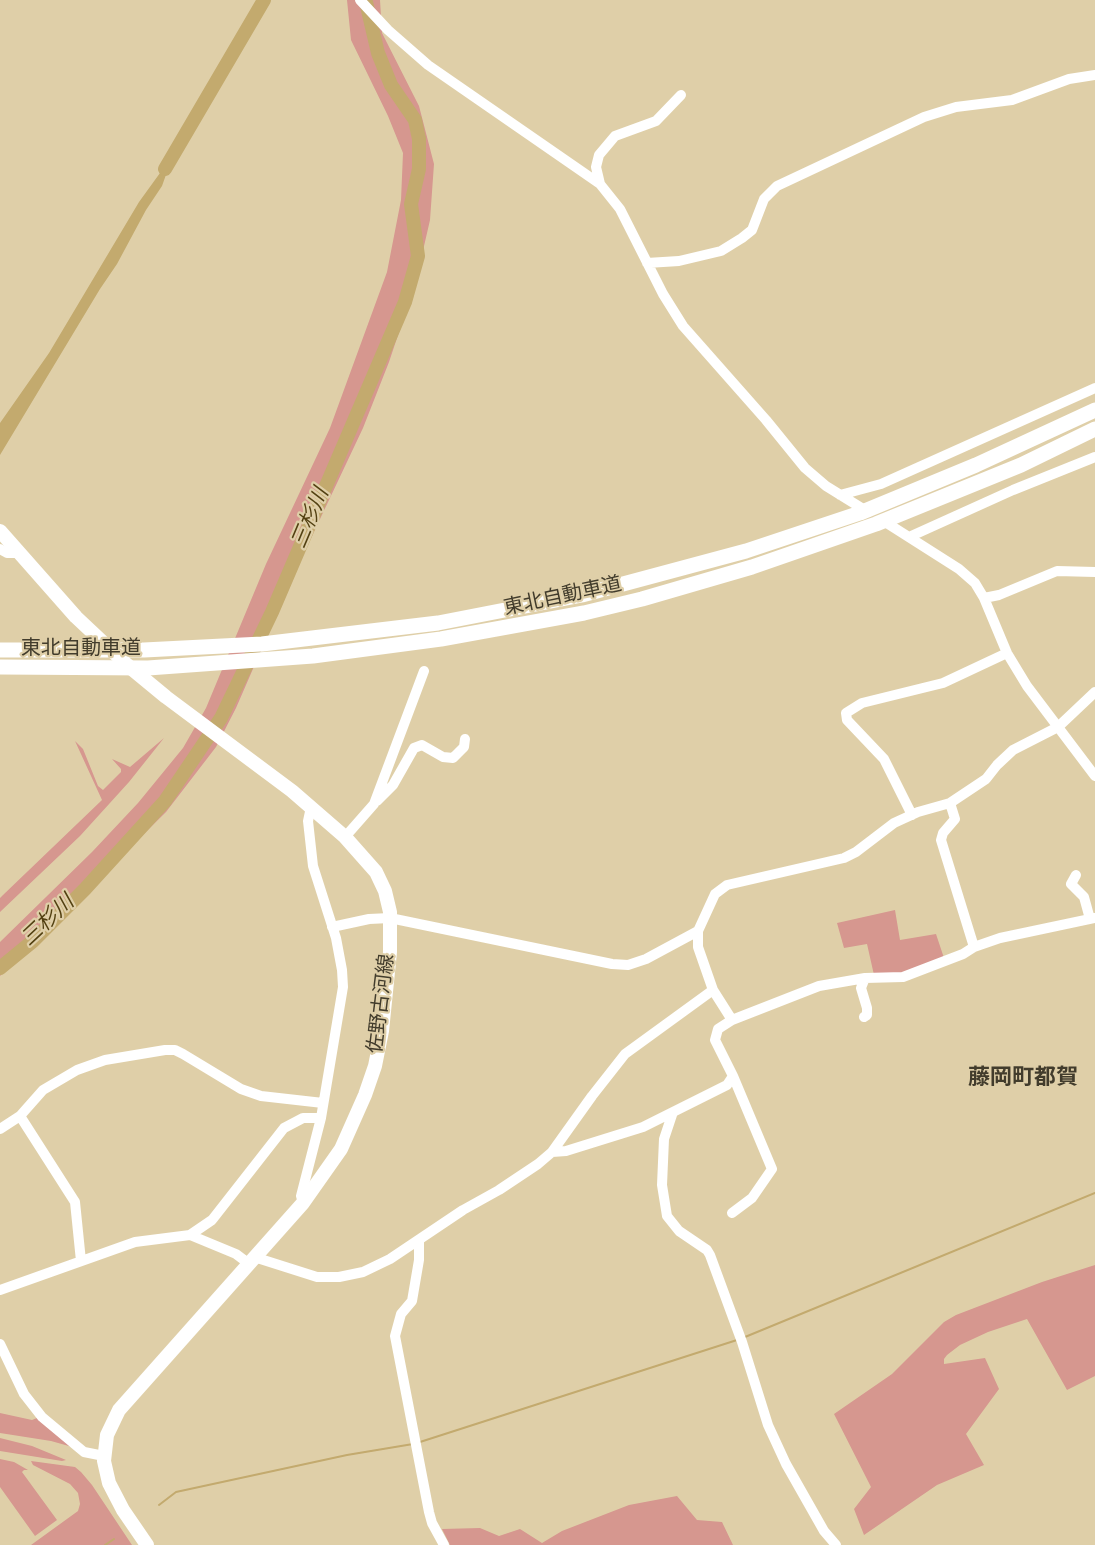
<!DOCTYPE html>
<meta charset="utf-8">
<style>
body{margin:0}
canvas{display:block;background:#dfcfa8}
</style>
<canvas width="1095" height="1545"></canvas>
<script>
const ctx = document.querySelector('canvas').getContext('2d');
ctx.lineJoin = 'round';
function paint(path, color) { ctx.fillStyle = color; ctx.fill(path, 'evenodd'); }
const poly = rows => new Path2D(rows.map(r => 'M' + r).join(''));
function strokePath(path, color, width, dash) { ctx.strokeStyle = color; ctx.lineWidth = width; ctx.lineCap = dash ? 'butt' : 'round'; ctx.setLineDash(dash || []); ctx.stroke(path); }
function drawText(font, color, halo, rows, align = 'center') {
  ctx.font = font + ' Spectral,"Noto Sans JP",serif'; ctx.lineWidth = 4.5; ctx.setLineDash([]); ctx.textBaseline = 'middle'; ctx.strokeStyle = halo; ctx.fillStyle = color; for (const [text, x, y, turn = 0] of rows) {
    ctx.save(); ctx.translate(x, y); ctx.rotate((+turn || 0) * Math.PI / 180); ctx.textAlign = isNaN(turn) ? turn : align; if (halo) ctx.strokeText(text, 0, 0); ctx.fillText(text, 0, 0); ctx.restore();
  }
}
const green = poly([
 [347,0,380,0,382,33,419,106,434,164,430,220,416,281,389,362,363,428,295,572,236,708,216,747,166,812,0,976,0,942,92,852,138,803,183,748,206,708,266,564,330,428,387,272,401,200,403,153,388,116,351,40],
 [164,738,129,782,80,836,0,912,0,898,3,895,102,800,75,741,83,749,98,786,103,790,121,772,121,769,112,759,130,767],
 [895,910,900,940,936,934,944,958,905,973,874,975,867,944,844,948,837,923],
 [1095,1265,1095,1376,1067,1390,1027,1319,988,1332,960,1345,947,1355,944,1359,944,1364,985,1358,999,1389,966,1434,984,1465,937,1485,864,1535,854,1509,871,1487,834,1414,892,1374,944,1322,956,1315,1042,1282],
 [0,1413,32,1420,37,1418,76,1448,51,1441,0,1433],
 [0,1438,32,1446,66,1460,62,1461,0,1451],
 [0,1459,14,1462,28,1470,24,1470,22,1472,57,1520,35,1536,0,1487],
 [31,1461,75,1467,81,1472,92,1485,132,1545,31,1545,78,1511,80,1504,78,1493,70,1484,33,1465],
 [677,1496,697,1520,722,1522,733,1545,450,1545,442,1529,480,1528,499,1536,520,1529,542,1543,562,1531,629,1505]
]);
const water = poly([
 [173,155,162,186,146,210,117,264,100,289,0,455,0,423,49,353,139,202]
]);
const stream = poly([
 [745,1337,1095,1193],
 [420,1442,737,1340],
 [159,1505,176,1492,347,1455,413,1444],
 [105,1545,114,1539]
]);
const river = poly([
 [165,169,264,0],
 [0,968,33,941,85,889,165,801,221,718,272,612,405,302,418,256,411,204,419,169,419,139,415,120,391,85,378,53,366,2]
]);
const minor = poly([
 [360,0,388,30,428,65,600,184,620,209,663,294,683,326,766,420,805,468,826,486,868,512],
 [600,184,596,167,599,155,615,136,656,121,681,95],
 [647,263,679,261,721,251,742,238,752,230,764,199,777,186,924,117,956,107,1012,100,1069,79,1095,75],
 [840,495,881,484,1095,388],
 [882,520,959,569,975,583,984,598,1007,653,1027,686,1095,776],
 [909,537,1013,490,1095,457],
 [0,549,7,553,19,553],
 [984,598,999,595,1057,571,1095,572],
 [377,801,393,785,414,748,422,745,443,757,453,758,464,747,465,739],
 [950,803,955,819,943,833,941,840,974,947],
 [912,815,884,759,847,720,846,713,862,703,943,683,1007,653],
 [345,837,374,804,424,671],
 [1076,875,1071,884,1084,897,1090,919],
 [332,927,369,919,390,918,612,964,628,965,646,959,698,931],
 [864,1017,867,1015,867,1008,861,988,865,978],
 [732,1020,713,990,698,947,698,931,715,894,727,885,844,858,856,852,894,823,918,812,950,803,986,779,997,765,1013,750,1058,727,1095,692],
 [673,1112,727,1085,733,1076,715,1040,718,1029,732,1020,819,986,865,978,903,977,963,954,974,947,1000,938,1095,918],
 [20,1116,75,1202,81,1261],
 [0,1129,20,1116,43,1090,77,1070,105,1060,165,1050,175,1050,183,1054,241,1089,261,1096,323,1103],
 [552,1152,566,1151,643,1127,673,1112,664,1139,662,1185,667,1216,679,1231,707,1250,710,1255,742,1342,768,1425,786,1464,824,1531,836,1545],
 [303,1203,301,1196,321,1118,343,987,342,970,336,938,313,866,308,821,311,807],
 [732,1213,752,1198,772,1169,733,1076],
 [190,1235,236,1254,248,1263],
 [419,1241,419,1260,412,1301,401,1314,395,1336,429,1512,432,1523,444,1545],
 [254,1257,317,1277,339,1277,363,1272,390,1259,463,1210,499,1190,538,1164,552,1152,592,1096,625,1054,713,990],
 [0,1290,135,1242,190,1235,212,1220,284,1128,303,1118,321,1118],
 [0,1344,24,1394,42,1417,84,1452,104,1456]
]);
const major = poly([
 [0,531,76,617,126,664,166,697,292,791,345,837,376,872,385,891,390,912,390,952,382,1031,375,1066,365,1095,341,1149,303,1203,119,1410,107,1435,104,1461,109,1483,123,1510,147,1545]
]);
const highway = poly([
 [0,650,144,650,262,644,438,623,582,595,746,551,860,513,976,465,1095,410],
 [0,667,148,668,313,656,441,639,584,613,642,599,752,567,876,524,1021,465,1095,429]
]);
const streetNames = [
 ["東北自動車道",563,598,-12],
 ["東北自動車道",81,650],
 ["佐野古河線",383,1004,-83]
];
const waterNames = [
 ["三杉川",312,519,-67],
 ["三杉川",49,922,-43]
];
const quarterNames = [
 ["藤岡町都賀",1023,1080]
];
paint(green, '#d6978f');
paint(water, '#c3aa6e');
strokePath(stream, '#c3aa6e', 2);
strokePath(river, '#c3aa6e', 14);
strokePath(minor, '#fff', 10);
strokePath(major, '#fff', 14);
strokePath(highway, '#fff', 15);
drawText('20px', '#423c2c', '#dfcfa8', streetNames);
drawText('italic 21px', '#524011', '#dfcfa8', waterNames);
drawText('bold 22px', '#423c2c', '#dfcfa8', quarterNames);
</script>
